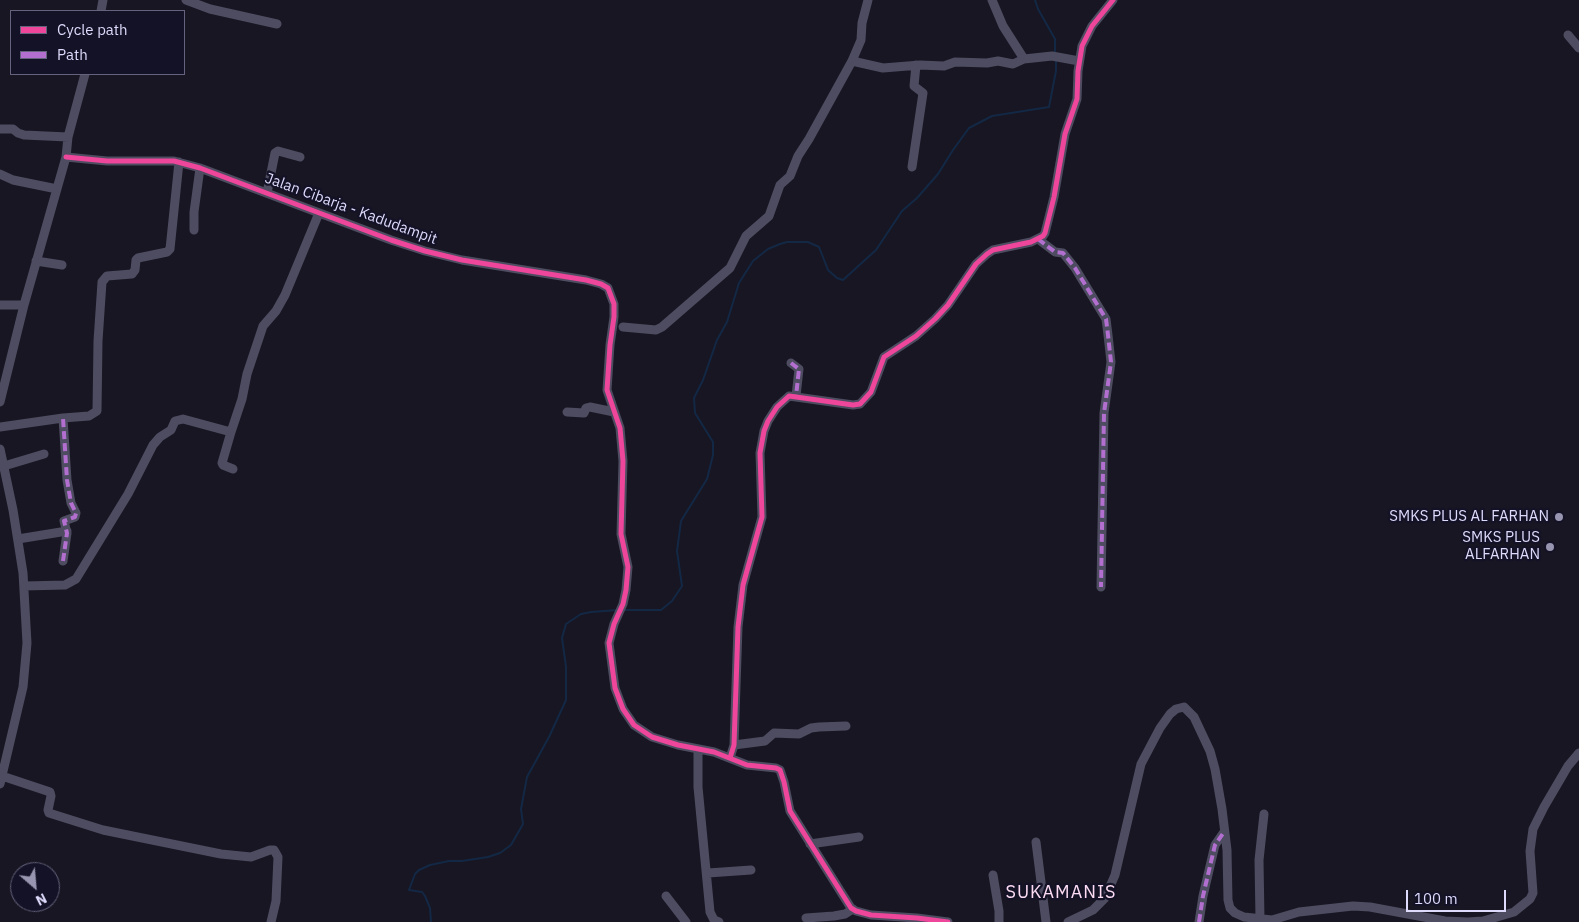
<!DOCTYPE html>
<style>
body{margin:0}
#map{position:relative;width:1579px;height:922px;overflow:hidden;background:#181622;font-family:"IBM Plex Sans",sans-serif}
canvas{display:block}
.legend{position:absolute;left:10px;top:10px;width:175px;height:65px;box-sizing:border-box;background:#141226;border:1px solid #64627c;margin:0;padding:6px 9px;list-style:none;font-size:15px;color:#dddafc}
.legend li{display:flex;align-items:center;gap:10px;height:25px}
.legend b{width:25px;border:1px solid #64627c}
.north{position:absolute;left:10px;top:862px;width:50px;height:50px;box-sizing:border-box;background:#141226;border:1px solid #64627c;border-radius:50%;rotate:153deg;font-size:14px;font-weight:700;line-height:20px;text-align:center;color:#dddafc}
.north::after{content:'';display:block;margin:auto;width:18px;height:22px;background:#9895b0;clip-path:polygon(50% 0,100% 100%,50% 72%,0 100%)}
.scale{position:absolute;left:1406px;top:890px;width:100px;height:22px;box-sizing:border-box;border:2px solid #dddafc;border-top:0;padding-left:6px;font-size:15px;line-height:18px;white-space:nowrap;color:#dddafc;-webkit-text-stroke:4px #141226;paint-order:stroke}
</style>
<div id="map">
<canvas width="1579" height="922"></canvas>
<ul class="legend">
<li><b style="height:6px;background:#ed469a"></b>Cycle path</li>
<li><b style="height:6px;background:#b36fd0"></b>Path</li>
</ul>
<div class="north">N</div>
<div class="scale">100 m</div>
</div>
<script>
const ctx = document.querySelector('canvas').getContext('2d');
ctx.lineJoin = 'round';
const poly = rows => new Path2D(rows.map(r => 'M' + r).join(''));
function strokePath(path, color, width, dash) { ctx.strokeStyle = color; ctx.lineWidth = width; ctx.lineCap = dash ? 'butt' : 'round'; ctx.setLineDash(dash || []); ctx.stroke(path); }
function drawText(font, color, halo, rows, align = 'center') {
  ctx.font = font + ' "IBM Plex Sans",sans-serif'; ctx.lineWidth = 4.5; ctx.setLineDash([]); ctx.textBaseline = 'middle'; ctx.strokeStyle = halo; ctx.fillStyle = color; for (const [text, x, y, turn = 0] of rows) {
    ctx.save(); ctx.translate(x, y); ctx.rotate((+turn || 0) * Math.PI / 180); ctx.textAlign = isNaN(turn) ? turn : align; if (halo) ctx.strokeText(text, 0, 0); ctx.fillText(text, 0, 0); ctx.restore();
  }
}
const stream = poly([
 [1035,0,1038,9,1055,39,1055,54],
 [625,610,661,610,672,601,682,586,677,551,681,521,707,479,713,455,713,442,695,413,694,398,703,380,717,340,727,322,739,283,753,261,768,249,780,244,787,242,808,242,819,247,828,270,837,278,843,280,876,250,902,211,917,198,938,174,953,150,969,128,992,116,1049,107,1056,71,1056,61],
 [431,922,430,908,425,896,422,892,409,890,415,874,419,870,430,865,449,861,462,861,488,857,500,853,511,845,523,824,521,809,527,777,549,737,566,700,566,667,562,638,566,624,581,614,591,612,618,610]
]);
const minor = poly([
 [186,0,210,9,277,24],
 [992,0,1003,26,1024,59],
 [101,11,103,0],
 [1568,35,1579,48],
 [852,61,883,68,920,65,944,66,955,62,987,63,998,61,1013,64,1024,59,1052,56,1079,61],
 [0,129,13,129,18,133,24,135,68,137],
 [66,157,107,161,174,161,200,168,391,240,425,251,462,260,586,280,601,284,608,288,614,304,614,317,610,345,607,390,620,428,623,461,621,534,628,567,626,590,623,604,614,624,609,643,615,688,623,709,634,725,652,737,678,745,714,752,747,765,776,768,780,770,784,782,790,811,851,908,856,911,871,915,917,918,948,922],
 [912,167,923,93,914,86,916,65],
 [0,174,13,180,57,189],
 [267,193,275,153,278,151,300,157],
 [194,230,194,212,200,168],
 [1038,239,1055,252,1063,253,1075,268,1106,319,1108,335,1111,362,1104,413,1101,587],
 [36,261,62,265],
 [0,305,24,305],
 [623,327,656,330,662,327,730,268,746,236,769,216,780,185,790,176,798,156,809,139,852,61,861,40,862,23,868,0],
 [791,363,799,369,796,396],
 [0,402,24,305,66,157,68,137,85,74],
 [567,412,584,413,586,408,590,407,614,412],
 [0,427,63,418,89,416,97,411,98,341,102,282,107,276,132,274,135,270,136,260,138,258,167,252,170,249,179,162],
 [231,432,222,463,223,465,233,469],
 [0,449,13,510,23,573,27,643,23,687,0,784],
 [4,466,44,454],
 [18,539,67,531],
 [63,561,67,533,64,521,75,517,76,513,71,503,67,480,63,418],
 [24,586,65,585,76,579,128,494,153,445,160,437,171,430,175,421,183,419,231,432,242,399,247,374,263,326,276,311,285,295,319,213],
 [734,745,765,741,774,733,799,734,811,728,819,727,846,726],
 [698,749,698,787,710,912,714,920,719,922],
 [730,758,734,745,738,627,743,585,762,517,760,453,764,431,768,421,777,407,789,396,853,405,860,404,871,392,884,357,916,336,935,319,948,305,976,264,987,254,993,250,1031,242,1043,236,1045,233,1054,197,1065,134,1077,99,1078,71,1082,46,1092,26,1113,0],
 [2,776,50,792,51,796,48,810,49,813,103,830,221,854,251,857,270,850,274,850,278,857,276,901,271,922],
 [1036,842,1046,922],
 [810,844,859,837],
 [708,873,751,870],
 [993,875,999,911,999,922],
 [666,896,686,922],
 [806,918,834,916,845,914,853,909],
 [1260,919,1259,860,1264,814],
 [1068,922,1093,910,1105,898,1115,875,1141,764,1160,728,1170,714,1176,709,1184,707,1194,717,1210,751,1215,769,1222,809,1227,850,1228,900,1230,908,1235,913,1244,917,1272,920,1299,912,1353,906,1370,907,1445,921,1468,922,1483,921,1514,912,1530,899,1533,893,1530,851,1533,829,1544,807,1568,766,1579,753],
 [1199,922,1203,896,1215,845,1224,832]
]);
const quiet = poly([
 [1038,239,1055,252,1063,253,1075,268,1106,319,1108,335,1111,362,1104,413,1101,587],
 [791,363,799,369,796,396],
 [63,561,67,533,64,521,75,517,76,513,71,503,67,480,63,418],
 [1199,922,1203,896,1215,845,1224,832]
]);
const cycleway = poly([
 [66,157,107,161,174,161,200,168,391,240,425,251,462,260,586,280,601,284,608,288,614,304,614,317,610,345,607,390,620,428,623,461,621,534,628,567,626,590,623,604,614,624,609,643,615,688,623,709,634,725,652,737,678,745,714,752,747,765,776,768,780,770,784,782,790,811,851,908,856,911,871,915,917,918,948,922],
 [730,758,734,745,738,627,743,585,762,517,760,453,764,431,768,421,777,407,789,396,853,405,860,404,871,392,884,357,916,336,935,319,948,305,976,264,987,254,993,250,1031,242,1043,236,1045,233,1054,197,1065,134,1077,99,1078,71,1082,46,1092,26,1113,0]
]);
const markers = [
 [1559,517,5,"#9895b0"],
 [1550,547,5,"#9895b0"]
];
const streetNames = [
 ["Jalan Cibarja - Kadudampit",351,209,20]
];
const poiNames = [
 ["SMKS PLUS AL FARHAN",1549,517],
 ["SMKS PLUS",1540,538],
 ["ALFARHAN",1540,555]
];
const quarterNames = [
 ["SUKAMANIS",1061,893]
];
strokePath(stream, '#132845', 2);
strokePath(minor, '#4d4c61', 9);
strokePath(quiet, '#b36fd0', 4, [8, 4]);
strokePath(cycleway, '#ed469a', 5);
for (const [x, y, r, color] of markers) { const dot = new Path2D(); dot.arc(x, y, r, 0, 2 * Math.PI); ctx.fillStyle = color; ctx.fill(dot); strokePath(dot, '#141226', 2); }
drawText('15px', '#dddafc', '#141226', streetNames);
drawText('15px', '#dddafc', '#141226', poiNames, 'right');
ctx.letterSpacing = '1px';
drawText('18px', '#fcdcf2', '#141226', quarterNames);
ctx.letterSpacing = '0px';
</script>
